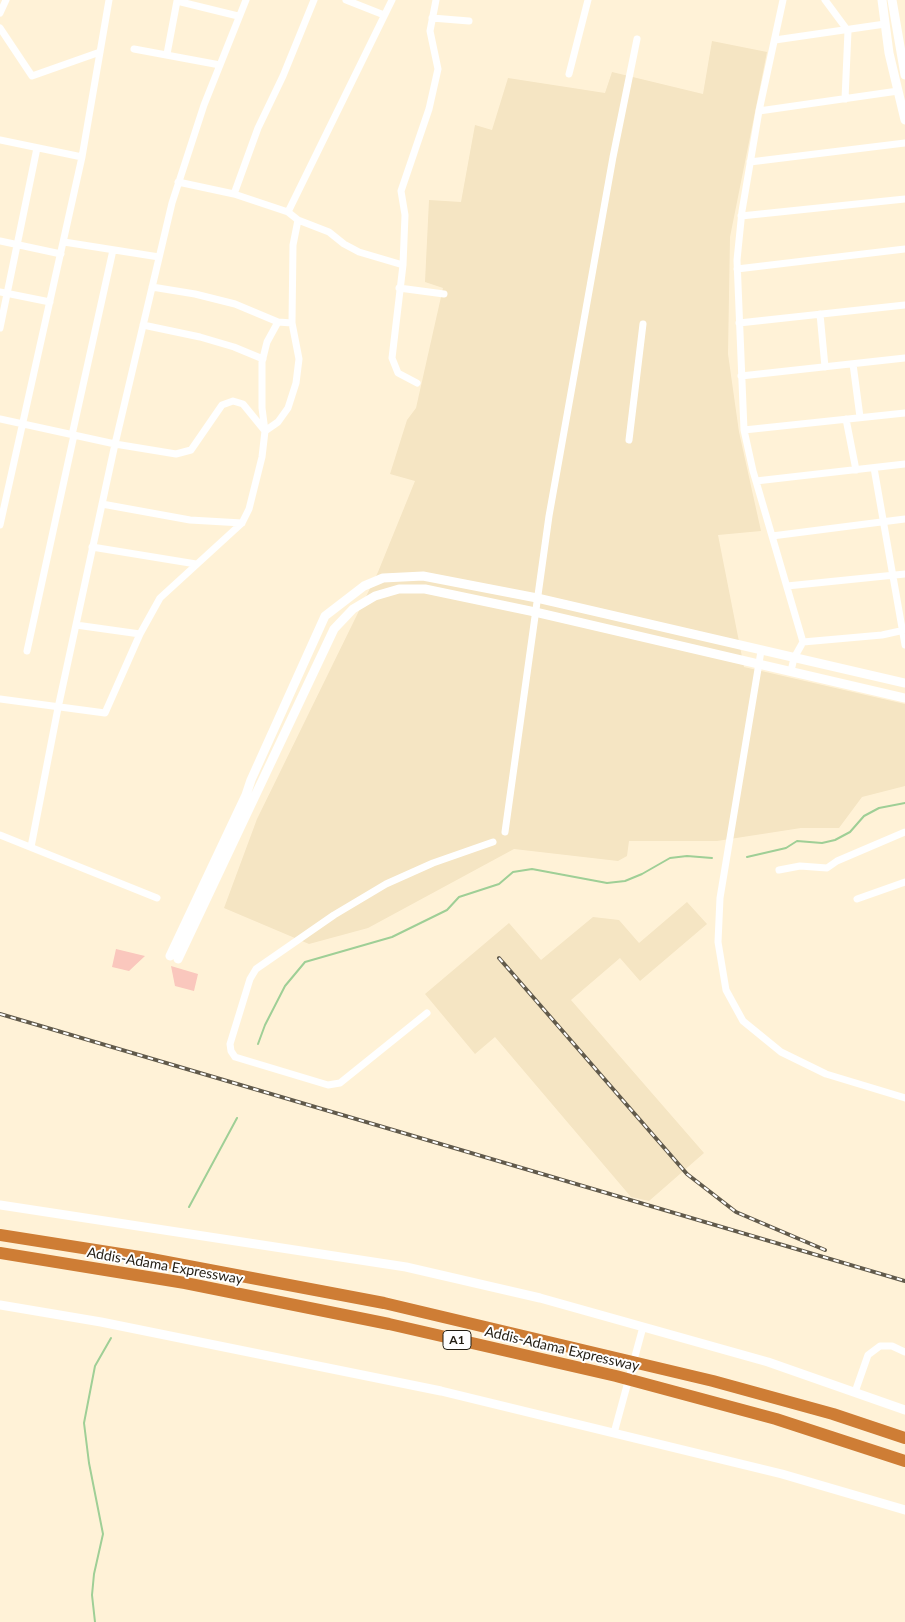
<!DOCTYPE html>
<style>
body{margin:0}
canvas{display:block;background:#fff2d7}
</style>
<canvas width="905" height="1622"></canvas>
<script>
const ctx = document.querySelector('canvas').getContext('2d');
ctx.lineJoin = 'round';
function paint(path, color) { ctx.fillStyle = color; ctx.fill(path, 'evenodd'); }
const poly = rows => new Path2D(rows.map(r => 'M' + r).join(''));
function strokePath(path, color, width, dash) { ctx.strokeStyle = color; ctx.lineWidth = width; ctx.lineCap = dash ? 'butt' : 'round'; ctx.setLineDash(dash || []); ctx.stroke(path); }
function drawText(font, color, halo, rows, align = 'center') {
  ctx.font = font + ' Lato,sans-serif'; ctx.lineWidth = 4; ctx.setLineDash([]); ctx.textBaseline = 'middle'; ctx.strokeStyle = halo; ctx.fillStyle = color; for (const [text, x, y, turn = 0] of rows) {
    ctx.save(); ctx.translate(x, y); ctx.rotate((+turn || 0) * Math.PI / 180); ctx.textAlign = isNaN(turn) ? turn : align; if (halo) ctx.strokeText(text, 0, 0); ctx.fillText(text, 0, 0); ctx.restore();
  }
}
const built = poly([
 [712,41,767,52,730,237,728,354,739,432,761,531,718,535,744,667,905,704,905,786,862,797,839,828,801,828,717,841,629,841,627,856,618,861,514,849,368,928,309,944,224,908,257,819,378,572,415,481,390,474,407,420,416,408,443,288,425,282,429,200,461,202,475,125,492,130,508,78,605,93,612,72,703,94],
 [687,902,707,924,640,981,620,958,571,1000,704,1153,649,1201,631,1197,495,1037,475,1054,425,994,509,923,541,960,593,917,619,920,639,943]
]);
const green = poly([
 [116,949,145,956,129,971,112,967],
 [171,966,198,974,194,991,175,986]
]);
const stream = poly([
 [747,857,786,848,797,841,822,843,835,840,850,832,864,816,879,808,905,803],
 [258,1044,265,1025,285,986,305,962,392,937,447,910,459,897,499,884,513,872,532,869,607,883,625,881,642,874,670,858,687,856,712,858],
 [189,1207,237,1118],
 [95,1622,92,1595,94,1574,103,1534,89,1463,84,1423,95,1366,111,1338]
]);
const street = poly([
 [346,0,384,15],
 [783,0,759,111,742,211,737,260,744,430,753,471,803,642,794,658,791,671],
 [825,0,848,31,845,99],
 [0,13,6,0],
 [432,18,469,21],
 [0,28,32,76,100,52],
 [775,40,885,24],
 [134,49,220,65],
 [167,54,177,1,238,16],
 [569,74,588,0],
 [759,111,898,91],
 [0,140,82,157],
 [750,162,905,143],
 [178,182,234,194,288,212,298,220,329,232,344,244,359,252,403,265],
 [234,194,258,128,283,76,314,0],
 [288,212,392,0],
 [741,216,905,199],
 [0,241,61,254],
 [64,242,159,257],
 [737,269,905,249],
 [152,287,195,294,235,304,278,322,292,323],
 [399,288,444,294],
 [0,292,50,302],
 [820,314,825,367],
 [739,323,905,305],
 [143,325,200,337,234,347,263,359],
 [0,328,37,148],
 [853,364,860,417],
 [741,376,905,358],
 [417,383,398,373,392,358,403,265,405,215,401,191,429,109,438,69,430,31,436,0],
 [0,419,115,444,176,454,191,450,222,405,233,401,243,404,265,431,278,422,288,408,296,383,299,359,292,323,293,245,298,220],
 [846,419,856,470],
 [744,430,905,413],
 [72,435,113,250],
 [629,440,643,324],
 [874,468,905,645],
 [756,481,905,464],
 [102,504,190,520,242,523],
 [0,525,82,157,109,0],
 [772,536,905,519],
 [92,547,196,564],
 [787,586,905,574],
 [76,625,140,634],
 [803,642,882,635,905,630],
 [27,651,74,435],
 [761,651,720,898,718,942,726,990,743,1021,781,1052,826,1074,905,1098],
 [0,699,105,713,140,634,160,598,242,523,249,509,262,457,265,431,262,408,262,362,267,342,278,322],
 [505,832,549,516,613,157,637,39],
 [0,835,157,898],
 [31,847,58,708,115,444,172,203,204,105,246,0],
 [779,870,800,866,827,868,837,861,905,832],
 [857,899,905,882],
 [427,1013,340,1083,328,1085,235,1057,231,1051,230,1044,250,979,256,969,334,915,386,884,433,863,493,842],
 [855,1392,868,1355,880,1346,892,1346,905,1352],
 [614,1433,643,1327]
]);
const secondary = poly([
 [882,0,889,53,905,120],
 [892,0,905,75],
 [170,956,246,795,251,780,325,616,364,586,383,578,423,576,537,598,905,683],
 [178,959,334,629,353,609,375,596,399,589,425,589,535,612,905,698],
 [0,1205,406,1267,540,1298,768,1362,905,1410],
 [0,1305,101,1322,441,1391,782,1474,905,1510]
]);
const highway = poly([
 [0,1235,146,1258,384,1303,713,1381,833,1414,905,1438],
 [0,1253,185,1283,389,1324,616,1376,776,1419,905,1461]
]);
const rail = poly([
 [499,958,687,1174,736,1212,825,1250],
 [0,1014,905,1281]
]);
const shields = [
 [457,1340,28]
];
const shieldNames = [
 ["A1",457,1340]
];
const streetNames = [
 ["Addis-Adama Expressway",165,1266,10],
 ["Addis-Adama Expressway",562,1349,13]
];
paint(built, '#f5e5c3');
paint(green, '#fac7bd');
strokePath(stream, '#9fcf96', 2);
strokePath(street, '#fff', 7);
strokePath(secondary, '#fff', 9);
strokePath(highway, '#ce7d35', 12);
strokePath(rail, '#615a4b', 4);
strokePath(rail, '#fff', 2, [5.5]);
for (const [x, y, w] of shields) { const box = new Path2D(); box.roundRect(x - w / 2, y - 9.5, w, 19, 4); ctx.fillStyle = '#fff'; ctx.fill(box); strokePath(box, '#231e14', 1); }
drawText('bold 12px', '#231e14', null, shieldNames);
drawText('14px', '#231e14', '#fff', streetNames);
</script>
